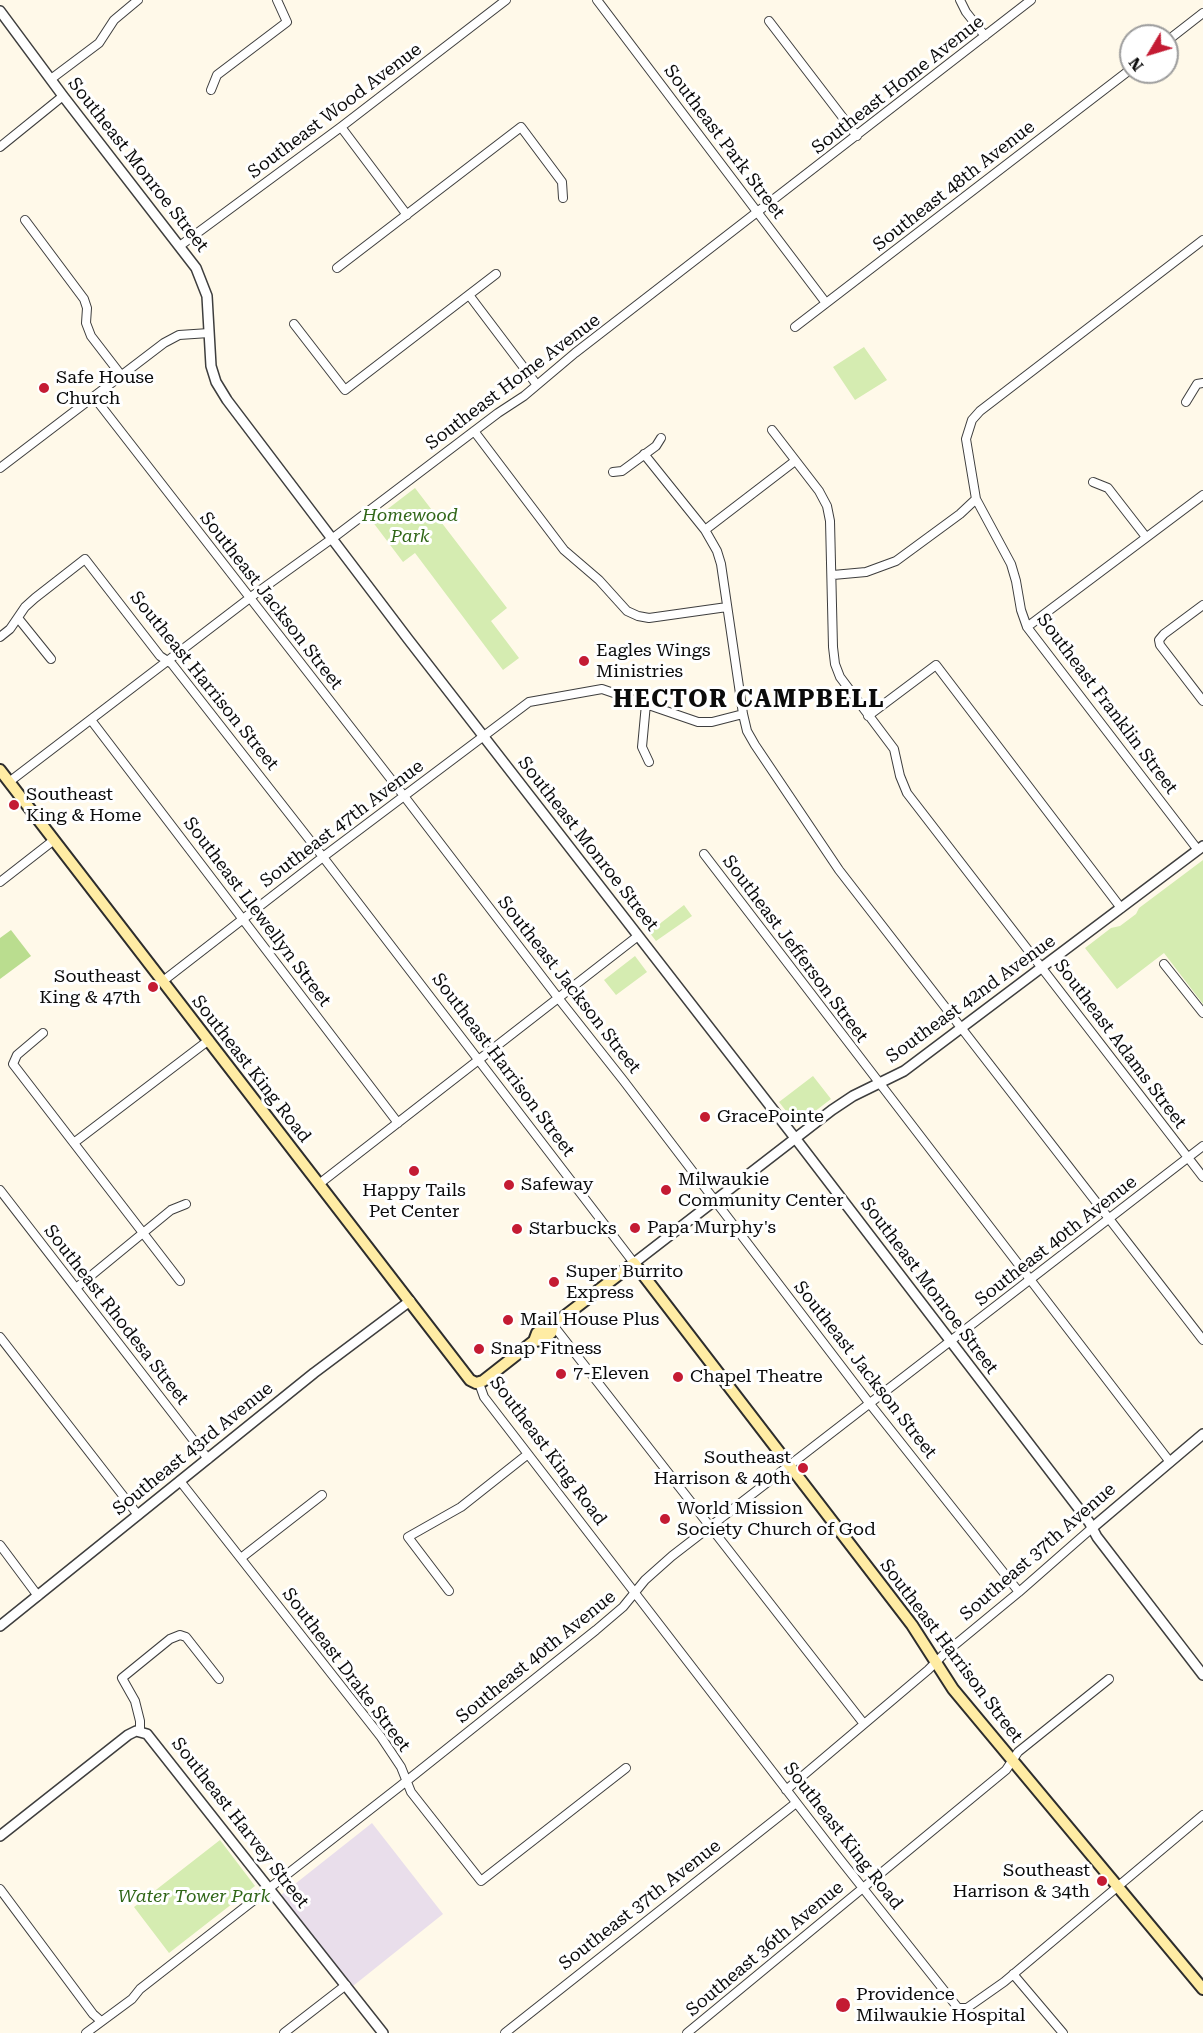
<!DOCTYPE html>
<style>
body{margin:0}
#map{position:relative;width:1203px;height:2033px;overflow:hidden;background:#fff9e9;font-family:"Roboto Serif",serif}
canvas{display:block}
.north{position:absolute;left:1119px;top:24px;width:60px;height:60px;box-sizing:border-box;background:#fff;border:2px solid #9d9d9d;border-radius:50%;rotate:232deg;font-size:16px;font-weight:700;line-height:24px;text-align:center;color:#0b0b0b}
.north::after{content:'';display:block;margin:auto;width:21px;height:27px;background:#c41b33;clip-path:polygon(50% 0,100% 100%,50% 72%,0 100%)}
</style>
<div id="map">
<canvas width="1203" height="2033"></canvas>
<div class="north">N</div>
</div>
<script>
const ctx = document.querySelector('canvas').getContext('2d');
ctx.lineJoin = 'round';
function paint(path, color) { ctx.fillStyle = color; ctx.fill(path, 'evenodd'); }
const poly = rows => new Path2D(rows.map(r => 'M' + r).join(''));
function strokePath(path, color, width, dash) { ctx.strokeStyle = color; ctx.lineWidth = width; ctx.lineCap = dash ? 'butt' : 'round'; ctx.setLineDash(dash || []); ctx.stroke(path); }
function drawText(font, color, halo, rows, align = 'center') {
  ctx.font = font + ' "Roboto Serif",serif'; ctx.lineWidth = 6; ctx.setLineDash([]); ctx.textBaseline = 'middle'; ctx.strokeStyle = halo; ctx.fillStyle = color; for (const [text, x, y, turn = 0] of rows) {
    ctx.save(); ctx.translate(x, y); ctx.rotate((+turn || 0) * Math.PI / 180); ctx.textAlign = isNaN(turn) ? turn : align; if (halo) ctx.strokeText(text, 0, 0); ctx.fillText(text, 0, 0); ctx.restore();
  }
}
const industrial = poly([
 [372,1823,443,1914,353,1986,281,1895]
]);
const green = poly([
 [864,347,887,380,855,400,833,367],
 [415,488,507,608,491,621,519,658,503,670,415,553,403,562,372,521],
 [1203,860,1203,1004,1164,953,1117,989,1085,948,1111,928,1120,926,1136,914,1139,908],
 [684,905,692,916,656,941,649,932],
 [635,956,647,972,616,995,604,980],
 [813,1076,831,1099,797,1125,779,1102],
 [220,1840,255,1886,169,1953,134,1907]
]);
const forest = poly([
 [11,930,31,956,0,979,0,938]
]);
const minor = poly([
 [597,0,826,303],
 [960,0,966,12,985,36],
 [769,21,857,136],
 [1167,41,1203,13],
 [51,79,99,43,114,20,138,0],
 [211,90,217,75,287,22,277,0],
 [341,127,407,215],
 [0,147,63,96],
 [25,220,84,299,87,308,86,323,91,336,121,375],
 [181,245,341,127,506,0],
 [337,268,521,127,562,182,563,198],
 [469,295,537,385],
 [294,324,345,390,496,274],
 [795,327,1131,69],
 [94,397,404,796,559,999,623,1080,870,1404,1019,1592],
 [1186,402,1197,384,1203,383],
 [772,430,819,491,827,506,830,521,833,647,835,664,840,677,894,749,900,776,907,793,1203,1177],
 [474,431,564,550,599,580,627,611,638,616,649,618,727,607],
 [644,454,705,530,717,551,721,564,743,714,747,731,755,745,839,870,1203,1340],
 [0,468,164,343,179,335,209,333],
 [613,472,622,471,656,446,661,438],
 [1093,482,1108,488,1146,537],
 [705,530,795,461],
 [833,575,866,572,896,561,960,514,976,499],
 [1203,605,1164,634,1159,640,1160,645,1203,701],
 [18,618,51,659],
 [1027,627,1203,495],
 [0,637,10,629,25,607,35,598,85,559,160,656,172,664,323,857,634,1263],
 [646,704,642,747,649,762],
 [868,716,936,665,1121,908],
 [91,720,398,1123],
 [9,782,255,594,337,535,498,413,524,396,575,353,1031,0],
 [1198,850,1027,627,1021,610,1016,581,1011,564,976,499,966,439,972,420,980,411,1203,240],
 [704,854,1170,1462],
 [0,882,54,840],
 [1164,964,1203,1013],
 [163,981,323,857,529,702,602,689,698,722,712,722,743,714],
 [43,1033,17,1055,13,1064,180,1281],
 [75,1142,209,1040],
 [319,1184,638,936],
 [0,1190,208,1459],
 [76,1288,171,1210,186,1204],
 [553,1325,864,1724],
 [0,1337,138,1515],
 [479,1383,484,1397,839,1858,958,2008,967,2008,1004,1982,1203,1815],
 [180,1481,381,1737,401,1767,411,1792,481,1881,626,1768],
 [0,1545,38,1596],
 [241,1558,322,1495],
 [449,1591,408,1537,461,1507,528,1454],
 [140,1732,140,1721,135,1701,122,1678,170,1639,180,1635,186,1637,219,1679],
 [786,1790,928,1670,945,1653,1019,1592,1092,1528],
 [0,1889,93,2014,101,2021],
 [1013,1974,1063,2033],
 [86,2033,132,1999,140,1989,399,1787,596,1630,623,1607,645,1580,672,1556,1203,1146],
 [284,2033,346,1985],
 [505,2033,796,1803],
 [687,2033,1006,1770,1018,1752,1109,1679]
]);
const tertiary = poly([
 [0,11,63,96,196,268,207,296,211,366,216,382,227,400,408,639,802,1147,1089,1522,1097,1537,1203,1675],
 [634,1263,832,1110,853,1096,904,1071,1203,846],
 [1092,1528,1203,1434],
 [0,1626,314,1373,410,1301],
 [0,1836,128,1735,136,1731,147,1734,383,2033]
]);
const secondary = poly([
 [0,770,470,1380,476,1383,483,1381,534,1341,542,1340,551,1333,553,1325],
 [534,1341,537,1333,546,1326,553,1325,634,1263,912,1625,953,1689,1203,1989]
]);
const markers = [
 [44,388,6,"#c41b33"],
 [584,661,6,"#c41b33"],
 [14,805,6,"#c41b33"],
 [153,987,6,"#c41b33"],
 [705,1117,6,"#c41b33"],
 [414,1171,6,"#c41b33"],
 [509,1185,6,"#c41b33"],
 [666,1190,6,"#c41b33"],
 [635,1228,6,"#c41b33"],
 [517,1229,6,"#c41b33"],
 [554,1282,6,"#c41b33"],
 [508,1320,6,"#c41b33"],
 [479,1349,6,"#c41b33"],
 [561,1374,6,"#c41b33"],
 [678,1377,6,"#c41b33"],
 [803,1468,6,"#c41b33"],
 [665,1519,6,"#c41b33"],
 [1102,1881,6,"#c41b33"],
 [843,2005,8,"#c41b33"]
];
const streetNames = [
 ["Southeast Home Avenue",898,85,-38],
 ["Southeast Wood Avenue",335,111,-37],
 ["Southeast Park Street",724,142,53],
 ["Southeast Monroe Street",138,165,52],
 ["Southeast 48th Avenue",954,186,-38],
 ["Southeast Home Avenue",513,382,-37],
 ["Southeast Jackson Street",271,601,52],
 ["Southeast Harrison Street",204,681,51],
 ["Southeast Franklin Street",1107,704,53],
 ["Southeast 47th Avenue",342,824,-37],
 ["Southeast Monroe Street",588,844,52],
 ["Southeast Llewellyn Street",257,912,53],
 ["Southeast Jefferson Street",795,949,53],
 ["Southeast Jackson Street",569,985,52],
 ["Southeast 42nd Avenue",971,999,-36],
 ["Southeast Adams Street",1120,1044,53],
 ["Southeast Harrison Street",503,1065,53],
 ["Southeast King Road",251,1069,52],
 ["Southeast 40th Avenue",1056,1241,-38],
 ["Southeast Monroe Street",929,1286,53],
 ["Southeast Rhodesa Street",116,1315,52],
 ["Southeast Jackson Street",865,1370,52],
 ["Southeast 43rd Avenue",193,1449,-39],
 ["Southeast King Road",548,1451,53],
 ["Southeast 37th Avenue",1038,1552,-41],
 ["Southeast Harrison Street",951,1651,53],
 ["Southeast 40th Avenue",536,1657,-39],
 ["Southeast Drake Street",346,1670,53],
 ["Southeast Harvey Street",240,1823,52],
 ["Southeast King Road",843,1836,52],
 ["Southeast 37th Avenue",640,1905,-38],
 ["Southeast 36th Avenue",765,1949,-40]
];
const poiNames = [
 ["Safe House",56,378],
 ["Church",56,399],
 ["Eagles Wings",596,651],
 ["Ministries",596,672],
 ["Southeast",26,795],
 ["King & Home",26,816],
 ["Southeast",141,977,"right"],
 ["King & 47th",141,998,"right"],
 ["GracePointe",717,1117],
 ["Milwaukie",678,1180],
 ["Community Center",678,1201],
 ["Safeway",521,1185],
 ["Happy Tails",414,1191,"center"],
 ["Pet Center",414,1212,"center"],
 ["Papa Murphy's",647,1228],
 ["Starbucks",529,1229],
 ["Super Burrito",566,1272],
 ["Express",566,1293],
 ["Mail House Plus",520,1320],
 ["Snap Fitness",491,1349],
 ["7-Eleven",573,1374],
 ["Chapel Theatre",690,1377],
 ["Southeast",791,1458,"right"],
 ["Harrison & 40th",791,1479,"right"],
 ["World Mission",677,1509],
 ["Society Church of God",677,1530],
 ["Southeast",1090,1871,"right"],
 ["Harrison & 34th",1090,1892,"right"],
 ["Providence",856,1995],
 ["Milwaukie Hospital",856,2016]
];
const parkNames = [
 ["Homewood",410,516],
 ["Park",410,537],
 ["Water Tower Park",194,1897]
];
const districtNames = [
 ["HECTOR CAMPBELL",749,700]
];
paint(industrial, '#e9deeb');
paint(green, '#d5ecb1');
paint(forest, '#badd8f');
strokePath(minor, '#3e3e3e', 10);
strokePath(tertiary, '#3e3e3e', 12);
strokePath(secondary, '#2d2d2d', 14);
strokePath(minor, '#fff', 8);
strokePath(tertiary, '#fff', 9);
strokePath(secondary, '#ffeca4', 10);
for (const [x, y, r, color] of markers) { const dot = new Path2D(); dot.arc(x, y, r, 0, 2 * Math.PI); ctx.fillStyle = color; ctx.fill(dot); strokePath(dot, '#fff', 2); }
drawText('18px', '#0b0b0b', '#fff', streetNames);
drawText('18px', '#0b0b0b', '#fff', poiNames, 'left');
drawText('italic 18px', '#306618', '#fff', parkNames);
ctx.letterSpacing = '1.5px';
drawText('bold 24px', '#0b0b0b', '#fff', districtNames);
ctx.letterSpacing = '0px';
</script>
